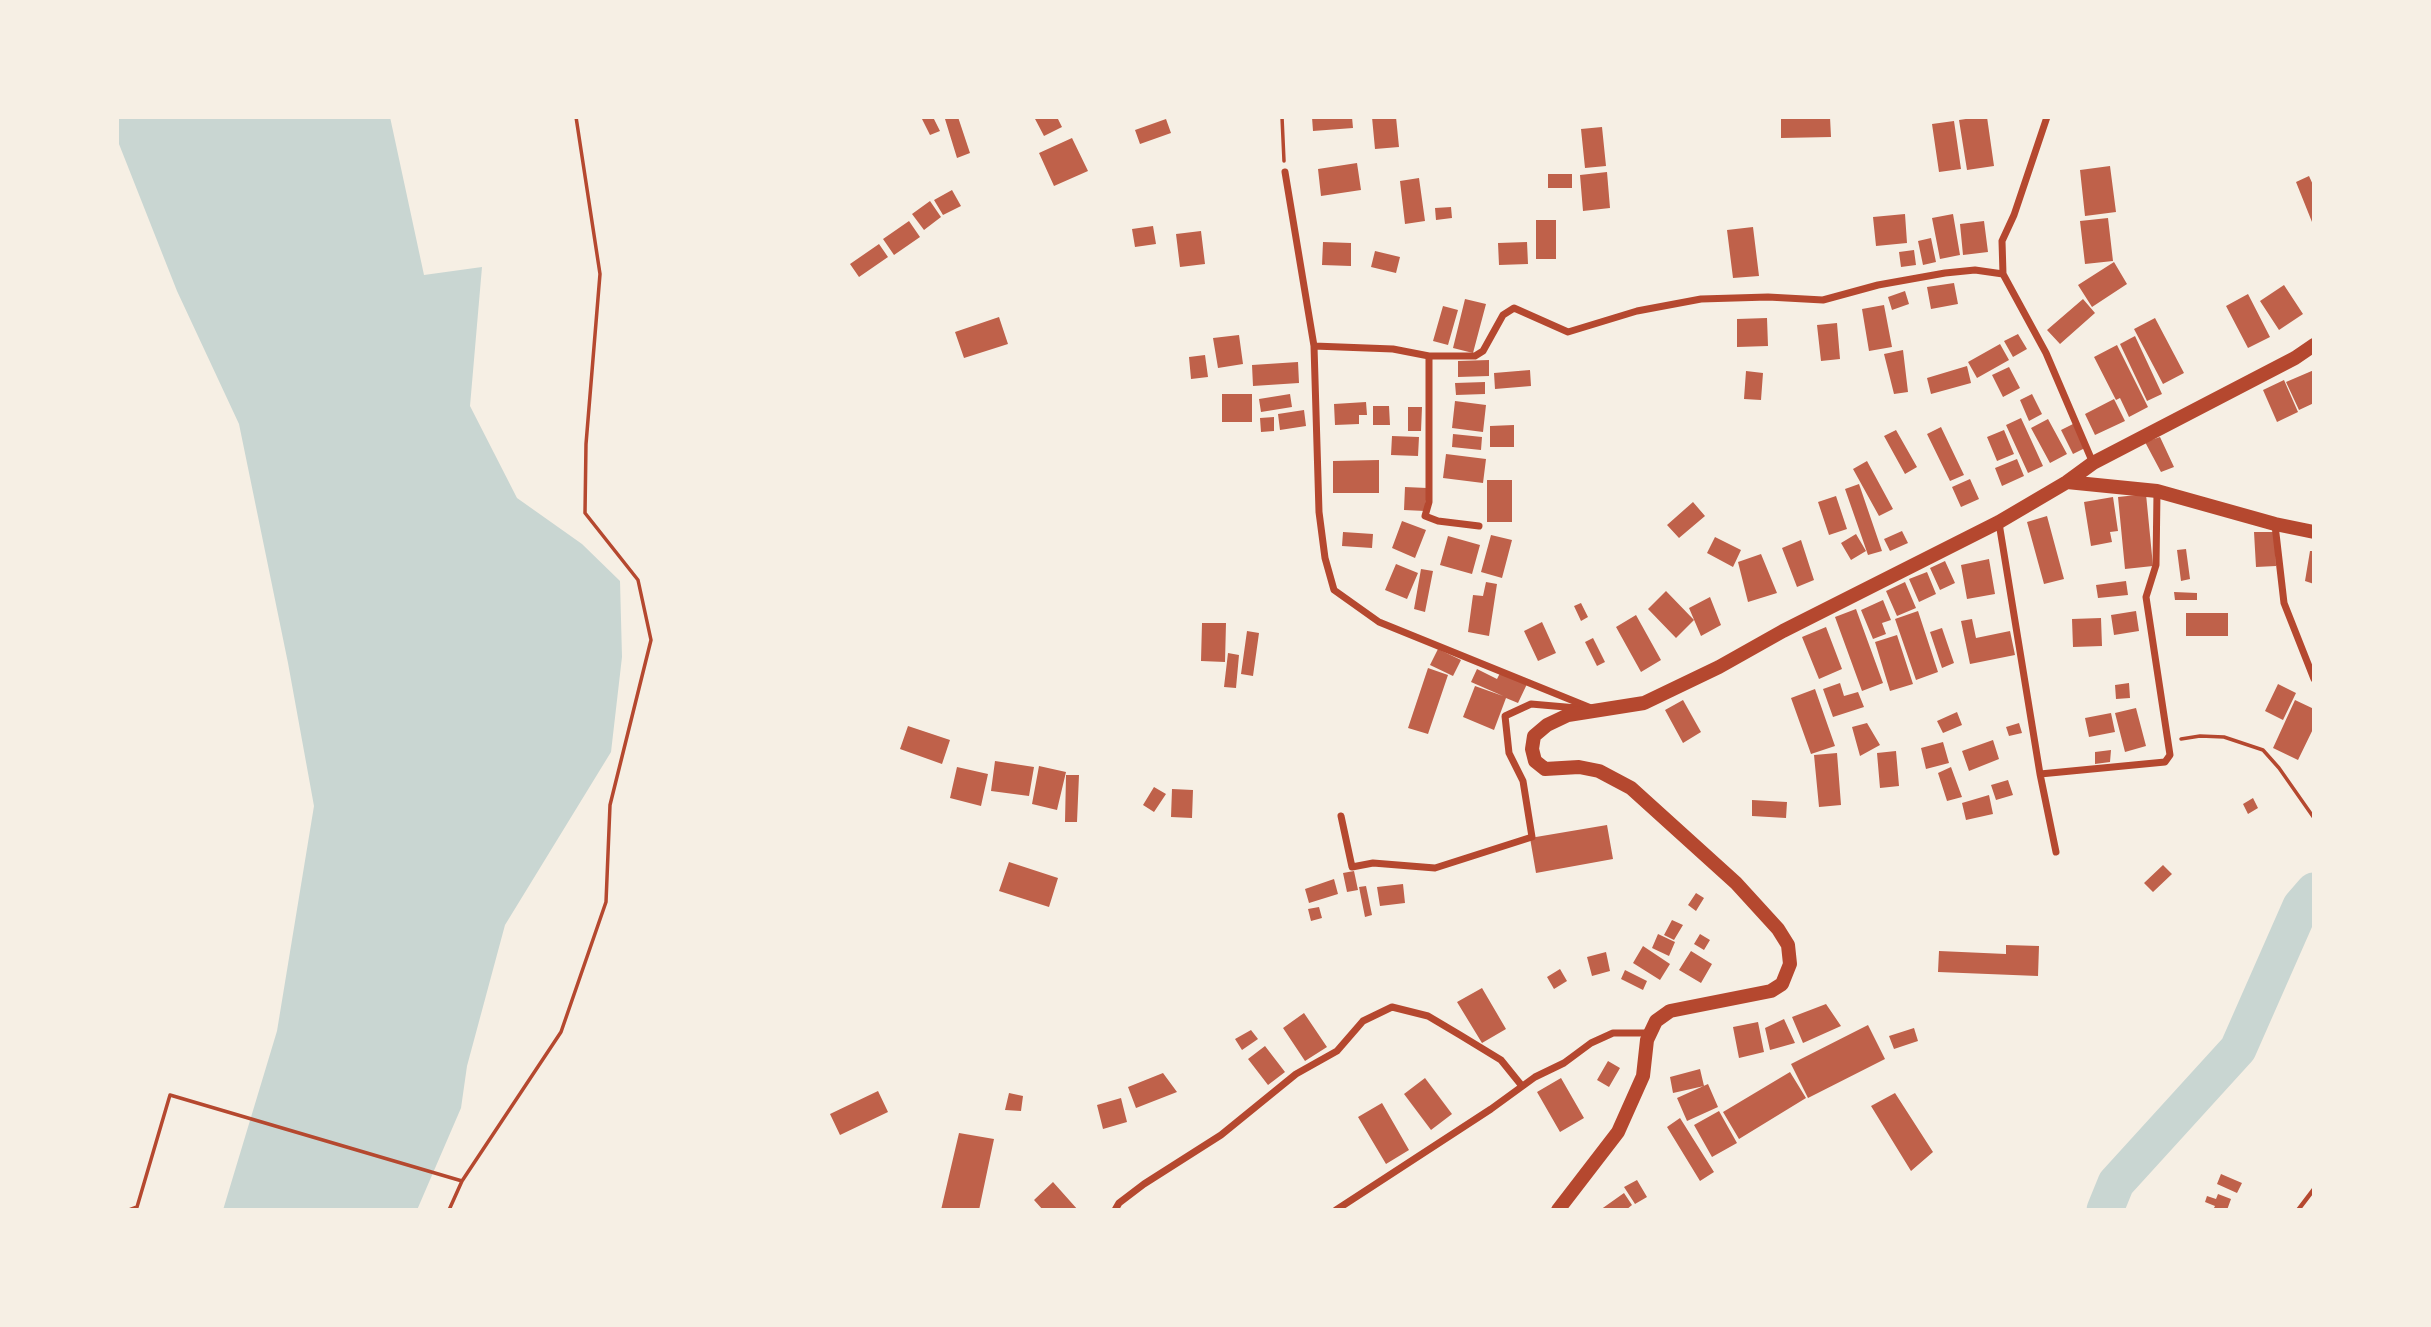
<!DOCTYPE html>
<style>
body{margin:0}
#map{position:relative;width:2431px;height:1327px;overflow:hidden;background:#f6efe4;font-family:Inter,sans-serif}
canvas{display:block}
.frame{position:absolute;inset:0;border:119px solid #f6efe4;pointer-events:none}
</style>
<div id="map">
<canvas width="2431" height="1327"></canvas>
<div class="frame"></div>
</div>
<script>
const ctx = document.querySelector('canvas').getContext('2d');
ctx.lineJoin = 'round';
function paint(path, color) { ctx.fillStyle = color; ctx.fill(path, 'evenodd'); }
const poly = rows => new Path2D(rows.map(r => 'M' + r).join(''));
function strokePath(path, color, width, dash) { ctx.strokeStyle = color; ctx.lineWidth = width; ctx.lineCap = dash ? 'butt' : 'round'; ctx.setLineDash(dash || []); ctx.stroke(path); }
const water = poly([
 [117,117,390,117,424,275,482,267,470,406,517,498,582,544,620,581,622,657,611,752,505,925,467,1066,461,1108,417,1210,223,1210,277,1031,314,806,288,663,239,424,177,291,117,139]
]);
const river = poly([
 [2105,1210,2116,1183,2238,1049,2301,906,2314,891]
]);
const building = poly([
 [921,117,933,117,940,131,930,135],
 [952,117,958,117,970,153,957,158,945,119],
 [1034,117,1057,117,1062,127,1044,136],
 [1312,117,1352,117,1353,128,1313,131],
 [1372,117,1396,117,1399,147,1375,149],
 [1781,117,1830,117,1831,137,1781,138],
 [1979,117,1987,117,1994,166,1967,170,1959,120],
 [1166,119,1171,133,1140,144,1135,130],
 [1954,121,1961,169,1939,172,1932,124],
 [1602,127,1606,166,1585,168,1581,129],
 [1072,138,1088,171,1054,186,1039,153],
 [1357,163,1361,190,1321,196,1318,169],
 [2110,166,2116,212,2085,216,2080,170],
 [1607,172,1610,208,1583,211,1580,175],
 [1548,174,1572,174,1572,188,1548,188],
 [2309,176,2314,187,2314,227,2296,182],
 [1419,178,1425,221,1405,224,1400,181],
 [952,190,961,206,943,215,934,200],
 [930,201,941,217,924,230,912,214],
 [1451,207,1452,218,1436,220,1435,208],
 [1905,214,1907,243,1876,246,1873,217],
 [1953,214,1960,255,1940,259,1932,218],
 [2108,218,2113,261,2085,264,2080,221],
 [1536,220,1556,220,1556,259,1536,259],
 [909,221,920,237,894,255,883,239],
 [1984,221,1988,252,1963,255,1960,224],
 [1153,226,1156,244,1135,247,1132,229],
 [1753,227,1759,276,1733,278,1727,230],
 [1201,231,1205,264,1180,267,1176,234],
 [1931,238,1936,262,1923,265,1918,241],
 [1323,242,1351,243,1351,266,1322,265],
 [1527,242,1528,264,1499,265,1498,243],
 [879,244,888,257,859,277,850,264],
 [1914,250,1916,265,1901,267,1899,252],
 [1375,251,1400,257,1396,273,1371,267],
 [2114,262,2127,284,2092,307,2078,285],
 [1954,283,1958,304,1931,309,1927,287],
 [2284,285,2303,314,2279,330,2260,301],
 [1905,291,1909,304,1892,310,1888,297],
 [2248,294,2270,337,2248,348,2226,306],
 [1465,299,1486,304,1473,353,1453,348],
 [2083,299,2095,313,2060,344,2047,330],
 [1884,305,1892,347,1869,351,1862,309],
 [1443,306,1458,310,1448,345,1433,341],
 [999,317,1008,344,964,358,955,332],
 [1767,318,1768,346,1737,347,1737,319],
 [2155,318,2184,373,2163,384,2134,329],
 [1837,323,1840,359,1821,361,1817,325],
 [2018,334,2027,349,2013,357,2004,341],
 [1239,335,1243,364,1218,368,1213,338],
 [2135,336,2162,394,2147,401,2120,344],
 [2000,344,2009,360,1977,378,1968,362],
 [2117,345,2148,407,2129,417,2120,398,2116,400,2094,357],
 [1903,350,1908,392,1894,394,1884,354],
 [1205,355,1208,377,1191,379,1189,357],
 [1489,360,1489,376,1458,377,1458,361],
 [1298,362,1299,383,1253,386,1252,365],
 [1967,366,1971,383,1931,394,1927,378],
 [2009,367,2020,388,2003,397,1992,375],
 [1530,370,1531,386,1495,389,1494,373],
 [2314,370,2314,403,2299,410,2286,382],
 [1746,371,1763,373,1761,400,1744,399],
 [2284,380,2298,412,2277,422,2263,390],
 [1485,382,1485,394,1456,395,1455,383],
 [1222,394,1252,394,1252,422,1222,422],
 [1290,394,1292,407,1261,412,1259,399],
 [2032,394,2042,414,2029,421,2020,400],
 [2114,399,2125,421,2095,435,2085,414],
 [1455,401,1486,405,1483,432,1452,428],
 [1366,402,1367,415,1359,415,1359,424,1335,425,1334,404],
 [1373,406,1389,406,1390,425,1373,425],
 [1408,407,1422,407,1421,431,1408,431],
 [1304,410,1306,426,1280,430,1278,414],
 [1274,417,1274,431,1261,432,1260,418],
 [2021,418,2043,466,2028,473,2006,425],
 [2048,419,2067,454,2050,463,2031,428],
 [2073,424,2085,448,2073,454,2061,430],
 [1514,425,1514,447,1490,447,1490,426],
 [1941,427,1964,475,1950,481,1927,434],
 [1896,430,1917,467,1905,474,1884,436],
 [2004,430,2014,454,1997,461,1987,437],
 [1453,434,1482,437,1481,450,1452,447],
 [1392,436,1419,437,1418,456,1391,455],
 [2160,437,2174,467,2161,472,2145,442],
 [1446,454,1486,459,1483,483,1443,478],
 [2017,459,2024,476,2002,486,1995,468],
 [1379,460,1379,493,1333,493,1333,461],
 [1867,461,1893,509,1879,516,1853,469],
 [1970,479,1979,499,1961,507,1952,487],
 [1487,480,1512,480,1512,522,1487,522],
 [1859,484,1882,551,1868,555,1845,489],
 [1405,487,1427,488,1425,511,1404,510],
 [2146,494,2153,566,2125,569,2118,497],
 [1836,496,1847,529,1829,535,1818,502],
 [2113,497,2118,531,2110,532,2112,542,2091,546,2084,502],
 [1693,502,1705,516,1679,538,1667,525],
 [2047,516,2064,579,2044,584,2027,522],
 [1402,521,1426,530,1415,558,1392,548],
 [1902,531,1908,543,1890,551,1884,539],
 [1343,532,1373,534,1372,548,1342,546],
 [2254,532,2275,532,2276,566,2256,567],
 [1856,534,1866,551,1851,560,1841,543],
 [1491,535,1512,540,1502,578,1481,572],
 [1448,536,1480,545,1472,574,1440,565],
 [1715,537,1741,550,1733,567,1707,553],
 [1801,540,1814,580,1797,587,1782,548],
 [2186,549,2190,579,2181,581,2177,550],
 [2310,551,2314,551,2314,584,2305,581],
 [1761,554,1777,593,1748,602,1738,562],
 [1989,559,1995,594,1967,599,1961,565],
 [1945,561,1955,583,1940,590,1930,568],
 [1396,564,1418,573,1407,599,1385,590],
 [1421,569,1433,571,1425,612,1414,609],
 [1927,572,1936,594,1919,602,1909,579],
 [2126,581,2128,595,2098,598,2096,585],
 [1486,582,1497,584,1489,636,1468,632,1473,595,1483,596],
 [1905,582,1916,608,1897,616,1886,591],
 [1666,591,1694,620,1676,638,1648,609],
 [2174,592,2197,593,2197,600,2175,600],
 [1710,597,1721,625,1701,636,1689,608],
 [1883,600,1891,620,1882,623,1886,634,1873,639,1861,610],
 [1581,603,1588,617,1581,621,1574,606],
 [1856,609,1883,683,1862,691,1835,617],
 [1918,611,1938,672,1916,680,1895,619],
 [2136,611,2139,631,2114,635,2111,615],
 [2186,613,2228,613,2228,636,2186,636],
 [1636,615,1661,660,1641,672,1616,627],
 [2101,618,2102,646,2073,647,2072,619],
 [1972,619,1976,638,2010,631,2015,655,1970,664,1961,621],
 [1542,622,1556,653,1538,661,1524,631],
 [1202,623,1226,623,1225,662,1201,661],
 [1826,627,1842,669,1819,679,1802,637],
 [1942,628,1954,663,1942,668,1930,632],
 [1247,631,1259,633,1253,676,1241,674],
 [1897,635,1913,684,1890,691,1875,642],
 [1593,638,1605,662,1597,666,1585,642],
 [1438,649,1461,660,1453,676,1430,665],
 [1228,653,1239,655,1236,688,1224,687],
 [1428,668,1448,675,1428,734,1408,728],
 [1477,669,1497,679,1500,673,1527,684,1518,703,1506,698,1494,730,1463,717,1475,686,1503,696,1471,682],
 [1840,683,1844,696,1858,692,1864,707,1833,717,1823,689],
 [2129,683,2130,698,2116,699,2115,685],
 [2278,684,2296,693,2283,720,2265,711],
 [1815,689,1835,746,1811,754,1791,698],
 [1683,700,1701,732,1683,743,1665,710],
 [2295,700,2314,709,2314,727,2298,760,2273,748],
 [2136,708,2146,746,2125,752,2115,713],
 [1957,712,1962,725,1943,733,1937,721],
 [2111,713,2115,732,2089,737,2085,718],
 [1867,723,1880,745,1860,756,1852,727],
 [2019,723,2022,733,2009,736,2006,727],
 [908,726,950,740,942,764,900,749],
 [1993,740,1999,759,1969,771,1962,751],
 [1943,742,1949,763,1926,769,1921,748],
 [2111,750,2110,762,2095,764,2095,752],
 [1896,751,1899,786,1880,788,1877,753],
 [1837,753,1841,805,1819,807,1814,755],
 [995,761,1034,767,1029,796,991,791],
 [1039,766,1066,772,1057,810,1032,804],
 [957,767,988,774,981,806,950,798],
 [1951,767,1962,797,1947,801,1938,773],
 [1066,775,1079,775,1077,822,1065,822],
 [2008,780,2013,795,1996,800,1991,785],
 [1154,787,1166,794,1154,812,1143,805],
 [1172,789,1193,790,1192,818,1171,817],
 [1989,795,1993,814,1966,820,1962,803],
 [2253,798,2258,808,2248,814,2243,804],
 [1752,800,1787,802,1786,818,1752,816],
 [1607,825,1613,859,1536,873,1530,838],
 [1009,862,1058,878,1049,907,999,891],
 [2163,865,2172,874,2153,892,2144,883],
 [1354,871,1358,890,1347,892,1343,873],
 [1334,879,1338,894,1309,903,1305,889],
 [1403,884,1405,903,1380,906,1377,887],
 [1366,886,1372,915,1365,917,1359,887],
 [1696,893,1704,898,1696,911,1688,905],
 [1319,907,1322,918,1311,921,1308,909],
 [1672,920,1683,925,1674,940,1664,935],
 [1658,934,1675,942,1669,956,1652,948],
 [1700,934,1710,940,1704,950,1694,944],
 [2006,945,2039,946,2038,976,1938,972,1939,951,2006,954],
 [1643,946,1670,964,1660,980,1633,963],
 [1691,951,1712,964,1701,983,1679,970],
 [1606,952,1610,971,1592,976,1587,957],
 [1560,969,1567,981,1554,989,1547,977],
 [1625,970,1647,981,1643,990,1621,979],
 [1482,988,1506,1029,1482,1043,1457,1002],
 [1826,1004,1841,1026,1803,1043,1792,1017],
 [1304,1013,1327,1047,1305,1061,1283,1028],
 [1784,1019,1795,1043,1770,1050,1765,1028],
 [1758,1022,1764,1052,1739,1058,1733,1027],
 [1868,1025,1885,1059,1808,1098,1791,1064],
 [1914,1028,1918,1041,1894,1049,1889,1036],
 [1251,1030,1258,1039,1242,1050,1235,1039],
 [1265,1046,1285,1072,1268,1085,1248,1059],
 [1608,1061,1620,1068,1609,1087,1597,1080],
 [1700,1069,1704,1086,1673,1093,1670,1077],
 [1790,1072,1806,1098,1739,1139,1723,1112],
 [1163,1073,1177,1092,1136,1108,1128,1087],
 [1425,1078,1452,1114,1431,1130,1404,1094],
 [1561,1078,1584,1118,1560,1132,1537,1092],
 [1708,1084,1718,1107,1687,1121,1677,1098],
 [878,1091,888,1112,840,1135,830,1114],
 [1009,1093,1023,1096,1021,1111,1005,1110],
 [1895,1093,1933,1152,1911,1171,1871,1106],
 [1121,1098,1127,1122,1103,1129,1097,1105],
 [1382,1103,1409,1150,1386,1164,1358,1117],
 [1719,1111,1737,1143,1712,1157,1694,1125],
 [1680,1118,1714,1172,1700,1181,1667,1127],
 [959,1133,994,1139,979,1210,941,1210],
 [2221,1174,2242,1183,2237,1193,2217,1184],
 [1637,1180,1647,1197,1635,1204,1624,1187],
 [1053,1182,1078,1210,1043,1210,1034,1200],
 [1624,1193,1632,1205,1626,1210,1600,1210],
 [2218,1194,2231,1199,2227,1210,2213,1210,2215,1206,2205,1202,2207,1196,2216,1199]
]);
const path = poly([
 [1282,117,1284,161],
 [2181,739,2200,736,2224,737,2263,750,2279,768,2314,818],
 [129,1210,137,1207,170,1095,462,1181],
 [449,1210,462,1181,561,1032,606,902,610,805,651,640,638,580,585,513,586,444,600,274,576,117]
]);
const service = poly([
 [2298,1210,2314,1189]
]);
const minor = poly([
 [2047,117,2014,215,2002,241,2003,274,2046,353,2093,463],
 [1285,172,1314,346,1319,512,1325,558,1334,590,1379,622,1591,708],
 [1314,346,1393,349,1429,356,1475,356,1483,351,1503,315,1514,308,1568,332,1637,311,1701,299,1768,297,1823,300,1878,285,1945,273,1975,270,2003,274],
 [1429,356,1429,502,1425,516,1438,521,1479,526],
 [1999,523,2040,774],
 [2275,525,2284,603,2314,679],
 [1341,816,1352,867,1373,863,1435,868,1532,837,1523,781,1509,753,1505,716,1531,704,1577,708],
 [2056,852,2040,774,2165,762,2170,755,2146,597,2156,565,2157,492],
 [1115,1210,1119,1203,1144,1184,1221,1135,1296,1074,1337,1051,1363,1021,1392,1007,1428,1016,1460,1035,1501,1060,1522,1086],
 [1336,1210,1491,1109,1535,1077,1564,1063,1591,1043,1613,1033,1650,1033]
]);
const secondary = poly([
 [2067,482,2157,491,2275,524,2314,532],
 [1558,1210,1618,1132,1643,1076,1647,1040,1656,1021,1670,1011,1771,991,1782,984,1790,964,1788,945,1778,929,1736,883,1631,788,1599,771,1579,767,1545,769,1535,761,1532,749,1534,736,1547,725,1568,715,1644,703,1719,667,1783,631,1999,522,2067,482,2093,463,2295,358,2314,345]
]);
paint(water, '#c9d6d2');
strokePath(river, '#c9d6d2', 37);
paint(building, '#bf614a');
strokePath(path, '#b5482f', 3.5);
strokePath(service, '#b5482f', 4.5);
strokePath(minor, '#b5482f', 7);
strokePath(secondary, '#b5482f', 14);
</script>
